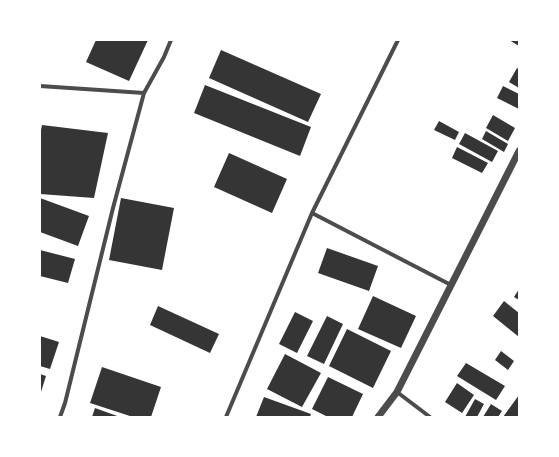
<!DOCTYPE html>
<style>
body{margin:0}
#map{position:relative;width:559px;height:457px;overflow:hidden;background:#fff;font-family:"Asap Condensed",sans-serif}
canvas{display:block}
.frame{position:absolute;inset:0;border:41px solid #fff;pointer-events:none}
</style>
<div id="map">
<canvas width="559" height="457"></canvas>
<div class="frame"></div>
</div>
<script>
const ctx = document.querySelector('canvas').getContext('2d');
ctx.lineJoin = 'round';
function paint(path, color) { ctx.fillStyle = color; ctx.fill(path, 'evenodd'); }
const poly = rows => new Path2D(rows.map(r => 'M' + r).join(''));
function strokePath(path, color, width, dash) { ctx.strokeStyle = color; ctx.lineWidth = width; ctx.lineCap = dash ? 'butt' : 'round'; ctx.setLineDash(dash || []); ctx.stroke(path); }
const building = poly([
 [96,40,148,40,129,81,86,62],
 [509,40,519,40,519,46],
 [221,50,321,94,308,122,209,78],
 [517,68,519,69,519,88,509,82],
 [205,85,311,127,300,156,194,113],
 [503,86,519,94,519,109,497,98],
 [493,115,515,128,508,141,486,128],
 [439,121,459,132,455,140,434,130],
 [42,125,108,133,94,198,40,194,40,135],
 [486,131,508,144,504,152,482,139],
 [465,133,498,151,492,162,459,144],
 [457,147,488,163,482,173,452,158],
 [229,153,287,179,272,213,214,187],
 [40,198,89,216,78,246,40,232],
 [121,198,174,208,162,270,109,260],
 [327,248,378,266,369,291,318,273],
 [40,250,75,259,68,283,40,276],
 [519,289,519,300,514,297],
 [373,296,416,316,401,348,358,329],
 [504,301,519,313,519,337,493,316],
 [158,306,219,334,210,353,150,325],
 [295,312,313,321,297,353,279,344],
 [327,316,343,324,324,364,307,356],
 [347,329,391,351,373,388,329,366],
 [40,336,59,342,50,369,40,366],
 [501,351,514,361,508,370,495,360],
 [285,354,321,373,302,407,267,389],
 [466,363,505,386,496,400,457,376],
 [102,367,161,387,151,417,133,417,90,403],
 [40,374,46,376,40,395],
 [328,377,363,394,352,417,328,417,312,409],
 [457,383,474,395,462,413,445,402],
 [519,395,519,417,503,417],
 [264,397,311,414,310,417,256,417],
 [475,399,484,404,477,417,465,417],
 [491,404,502,411,498,417,483,417],
 [95,408,120,417,92,417]
]);
const minor = poly([
 [40,86,144,93],
 [312,213,451,285],
 [397,392,430,417],
 [60,417,65,403,113,208,144,93,164,57,171,40],
 [226,417,312,213,398,40]
]);
const tertiary = poly([
 [378,417,397,392,519,151]
]);
paint(building, '#353535');
strokePath(minor, '#4c4c4c', 4);
strokePath(tertiary, '#4c4c4c', 7);
</script>
